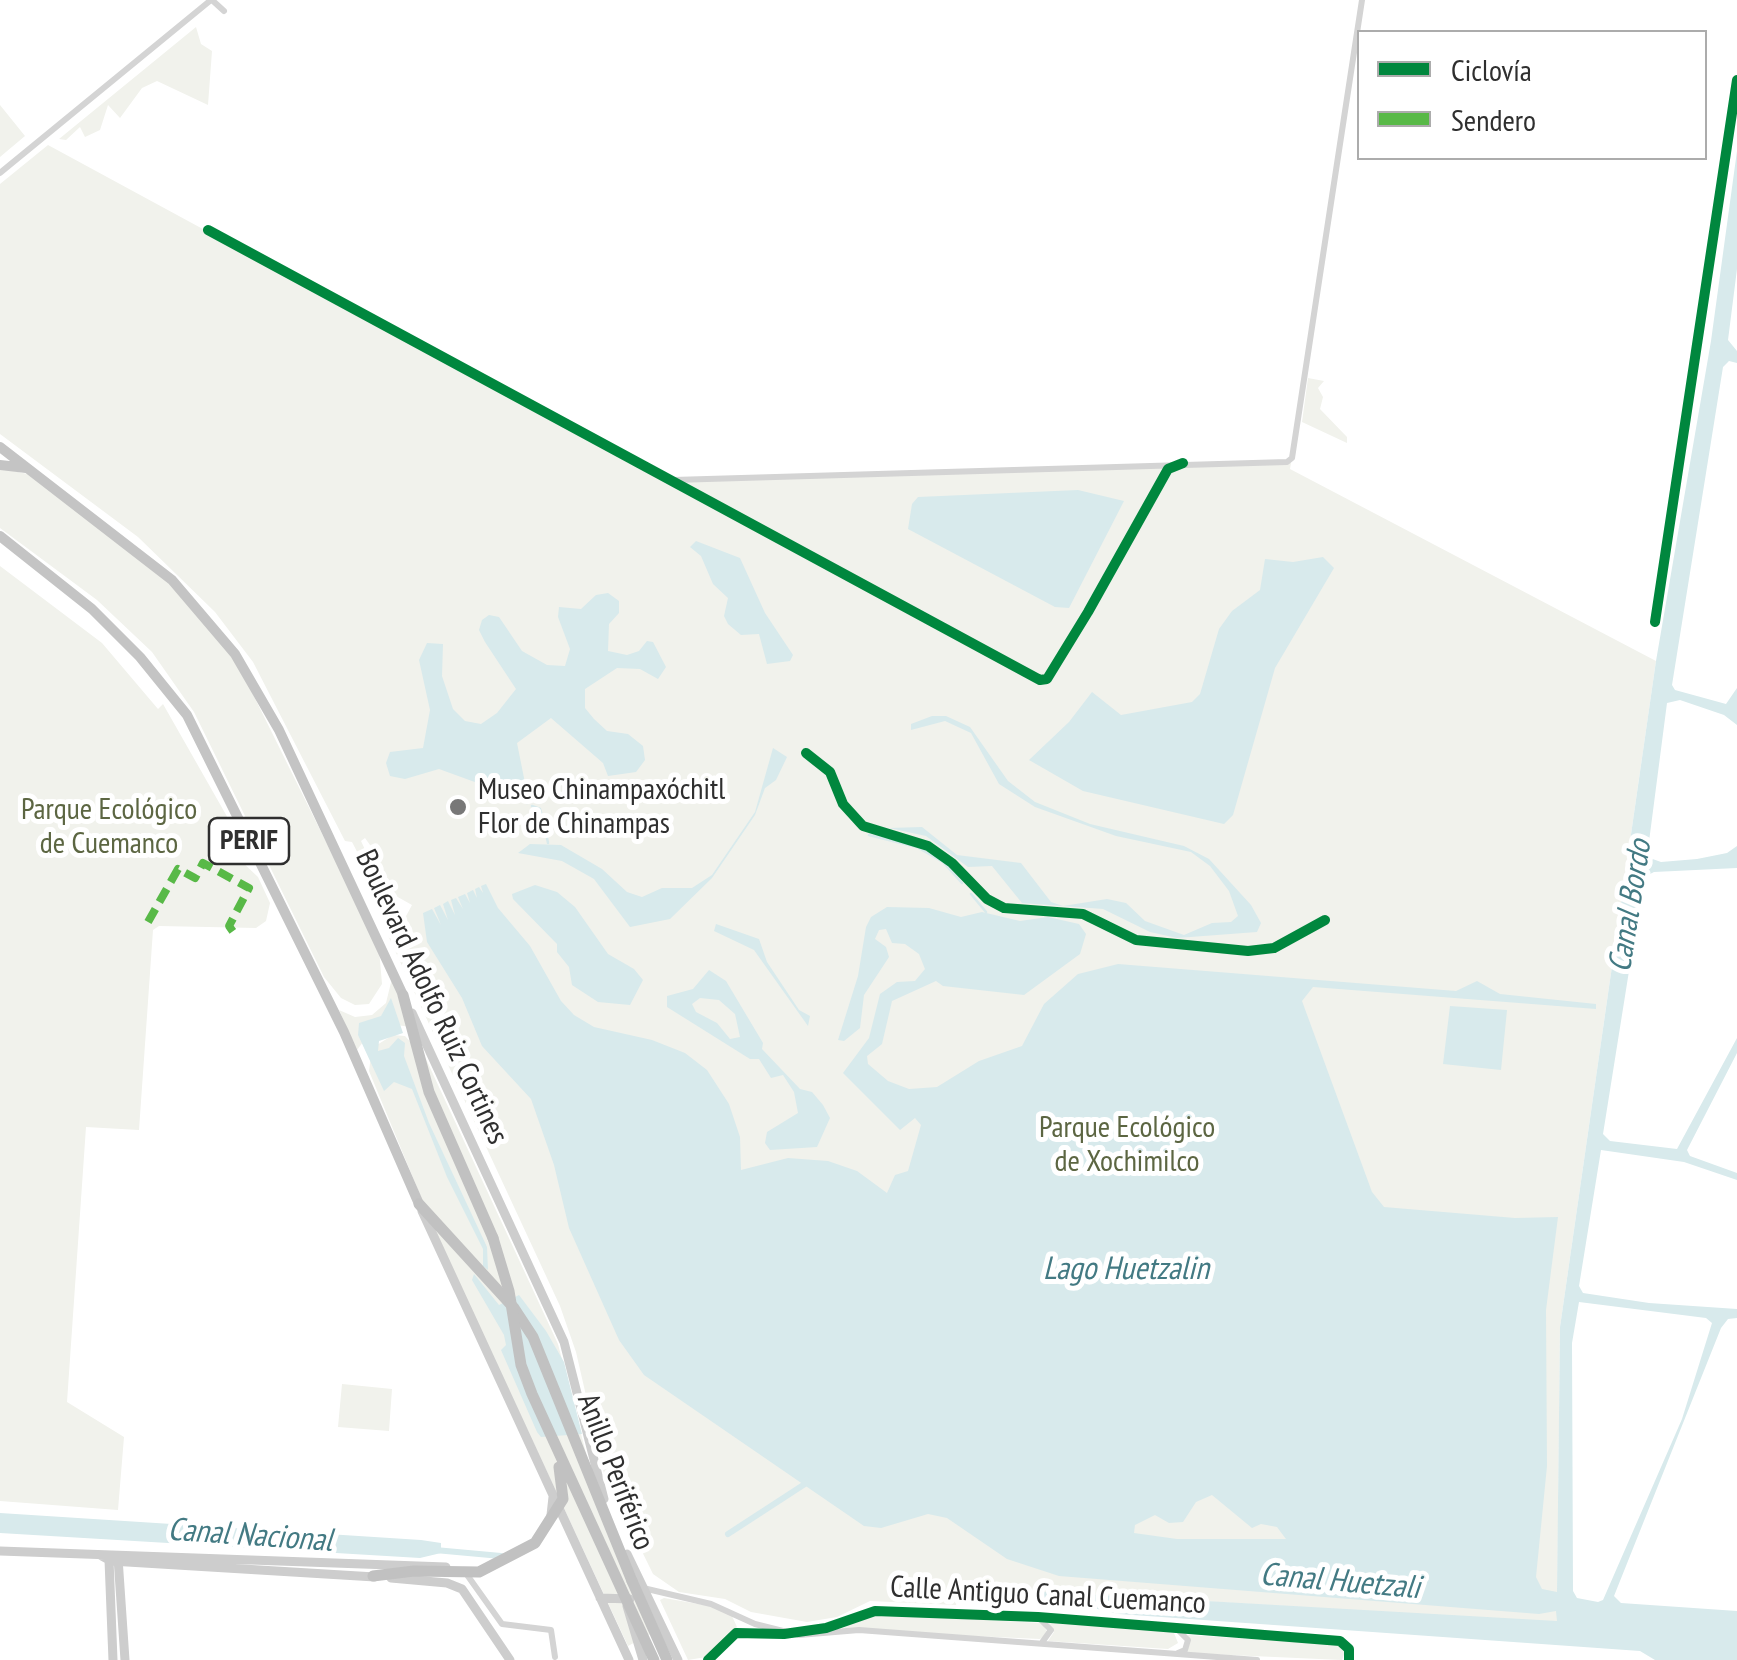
<!DOCTYPE html>
<meta charset="utf-8">
<style>
body{margin:0}
#map{position:relative;width:1737px;height:1660px;overflow:hidden;background:#fff;font-family:"PT Sans Narrow",sans-serif}
canvas{display:block}
.legend{position:absolute;left:1357px;top:30px;width:350px;height:130px;box-sizing:border-box;background:#fff;border:2px solid #acacac;margin:0;padding:12px 18px;list-style:none;font-size:30px;color:#2f2f2f}
.legend li{display:flex;align-items:center;gap:20px;height:50px}
.legend b{width:50px;border:2px solid #acacac}
</style>
<div id="map">
<canvas width="1737" height="1660"></canvas>
<ul class="legend">
<li><b style="height:12px;background:#00873e"></b>Ciclovía</li>
<li><b style="height:12px;background:#58b947"></b>Sendero</li>
</ul>
</div>
<script>
const ctx = document.querySelector('canvas').getContext('2d');
ctx.lineJoin = 'round';
function paint(path, color) { ctx.fillStyle = color; ctx.fill(path, 'evenodd'); }
const poly = rows => new Path2D(rows.map(r => 'M' + r).join(''));
function strokePath(path, color, width, dash) { ctx.strokeStyle = color; ctx.lineWidth = width; ctx.lineCap = dash ? 'butt' : 'round'; ctx.setLineDash(dash || []); ctx.stroke(path); }
function drawText(font, color, halo, rows, align = 'center') {
  ctx.font = font + ' "PT Sans Narrow",sans-serif'; ctx.lineWidth = 10; ctx.setLineDash([]); ctx.textBaseline = 'middle'; ctx.strokeStyle = halo; ctx.fillStyle = color; for (const [text, x, y, turn = 0] of rows) {
    ctx.save(); ctx.translate(x, y); ctx.rotate((+turn || 0) * Math.PI / 180); ctx.textAlign = isNaN(turn) ? turn : align; if (halo) ctx.strokeText(text, 0, 0); ctx.fillText(text, 0, 0); ctx.restore();
  }
}
const green = poly([
 [196,27,201,44,212,51,208,105,157,81,142,88,120,118,108,105,100,130,85,137,80,127,66,140,59,139],
 [0,105,25,136,0,157],
 [48,145,1036,681,1042,682,1176,466,1291,463,1290,469,1656,661,1560,1327,1557,1622,961,1587,956,1605,870,1601,837,1617,807,1622,751,1612,725,1599,679,1592,653,1574,604,1474,576,1352,560,1306,384,927,405,918,412,905,362,877,375,856,370,845,365,838,361,841,368,856,364,865,352,842,345,841,253,662,215,612,138,537,0,434,0,184],
 [1308,378,1324,381,1318,388,1323,397,1320,409,1347,437,1347,443,1302,422],
 [1170,465,1050,671,1041,678,677,481],
 [0,468,32,475,174,585,235,658,379,949,382,984,369,1004,355,1005,341,998,324,977,194,712,152,652,97,600,0,528],
 [0,566,102,643,158,709,163,704,229,820,239,859,258,877,270,903,266,921,256,928,159,926,153,930,139,1130,86,1127,67,1402,124,1437,118,1510,0,1501],
 [393,974,411,1027,389,1024,372,1030,357,1050,339,1010,355,1017,372,1015,386,1003],
 [393,1035,405,1036,426,1059,558,1344,597,1496,654,1632,628,1646,435,1231,369,1071,372,1048],
 [342,1384,392,1389,389,1431,338,1427],
 [664,1598,710,1606,732,1616,737,1627,706,1657,688,1660,660,1600],
 [871,1614,1042,1623,1048,1633,1040,1639,839,1630],
 [1048,1622,1159,1630,1174,1633,1178,1643,1168,1649,1048,1641,1054,1632],
 [1188,1635,1342,1645,1346,1648,1342,1660,1185,1653]
]);
const water = poly([
 [1737,151,1737,269,1728,340,1737,351,1737,363,1729,361,1723,367,1672,685,1675,690,1726,704,1737,688,1737,725,1724,715,1680,700,1667,703,1647,857,1661,862,1697,859,1727,853,1737,846,1737,868,1654,872,1644,877,1603,1134,1610,1141,1677,1149,1737,1038,1737,1053,1687,1150,1690,1156,1737,1173,1737,1180,1684,1162,1601,1150,1579,1286,1583,1293,1649,1303,1737,1309,1737,1318,1728,1319,1721,1328,1614,1596,1621,1603,1737,1611,1737,1660,1655,1660,1640,1651,1119,1614,1050,1598,971,1597,960,1587,1557,1621,1556,1611,1539,1614,1059,1576,1007,1559,947,1518,928,1514,881,1528,864,1526,644,1375,619,1340,569,1228,554,1165,531,1099,482,1046,462,998,427,942,423,913,432,909,441,925,434,908,440,905,448,920,443,904,448,901,455,915,451,900,456,898,463,909,458,897,465,894,470,903,467,893,473,890,477,898,475,889,479,887,483,893,481,886,486,884,498,908,530,946,561,1001,574,1015,594,1027,652,1040,685,1053,707,1070,729,1104,740,1137,741,1170,788,1158,828,1161,857,1171,887,1193,895,1175,908,1171,921,1125,915,1118,900,1130,843,1073,869,1038,880,994,897,982,915,981,925,969,919,954,905,944,892,943,886,929,879,930,875,939,886,947,889,957,864,995,860,1028,844,1041,838,1040,858,976,866,927,871,917,887,907,929,908,961,917,982,912,1020,921,1048,917,1079,924,1086,934,1080,954,1024,995,943,986,936,981,892,1001,882,1044,867,1056,868,1064,888,1081,909,1089,937,1087,979,1061,1022,1046,1044,1004,1078,974,1118,964,1456,991,1477,981,1500,994,1596,1004,1596,1009,1313,987,1302,1001,1372,1192,1384,1207,1515,1218,1558,1217,1546,1310,1547,1466,1536,1577,1542,1589,1557,1592,1560,1327,1656,661,1711,341],
 [1579,1302,1706,1318,1712,1323,1682,1419,1603,1600,1598,1602,1577,1598,1573,1591,1572,1343],
 [1212,1495,1252,1528,1261,1524,1277,1527,1286,1539,1177,1539,1134,1533,1135,1525,1155,1515,1169,1523,1183,1522,1196,1502],
 [1078,490,1124,501,1069,608,1055,607,908,529,912,504,918,497],
 [696,541,740,558,765,613,793,655,790,661,767,664,759,634,741,635,728,624,724,616,728,598,713,584,701,556,690,547],
 [1323,557,1334,568,1275,668,1233,815,1224,824,1083,791,1029,760,1069,722,1092,692,1121,715,1192,702,1200,694,1219,629,1232,611,1260,590,1265,559,1293,562],
 [608,593,619,601,619,613,609,624,608,651,627,655,639,651,647,641,653,642,666,667,658,679,640,669,617,668,585,689,585,708,594,719,607,731,628,734,643,746,645,760,636,772,608,776,603,763,551,718,517,743,525,783,511,800,493,797,483,785,439,769,405,779,390,776,386,763,390,752,423,748,430,710,419,660,427,643,443,644,442,676,453,709,465,721,481,724,497,713,516,689,485,642,479,630,482,620,489,615,499,617,522,651,547,665,565,666,570,649,558,617,559,607,581,609,596,595],
 [932,716,946,716,970,727,1008,781,1035,802,1090,824,1184,846,1209,859,1251,905,1261,923,1257,932,1177,938,1150,932,1103,909,1022,903,992,866,968,867,926,836,889,828,922,827,957,855,1021,863,1051,902,1063,906,1107,899,1126,903,1145,921,1184,935,1212,923,1231,922,1238,916,1229,891,1210,866,1191,852,1116,836,1035,807,999,784,971,733,945,721,911,730,911,724],
 [773,748,787,757,776,780,765,788,755,815,712,878,670,919,630,927,594,879,562,861,518,853,530,844,561,845,602,869,627,892,642,897,662,888,692,888,712,875,755,812],
 [535,885,557,892,575,907,608,954,634,969,643,980,630,1005,598,1002,572,985,569,967,557,952,557,944,513,899,512,894],
 [716,924,759,939,767,962,799,1010,810,1016,808,1026,754,950,714,931],
 [709,970,726,981,763,1043,762,1049,800,1089,812,1092,823,1105,830,1118,817,1147,770,1150,765,1143,767,1132,798,1113,794,1092,783,1075,771,1078,759,1059,750,1059,667,1007,667,996,693,989],
 [700,998,719,1000,735,1014,740,1037,730,1039,717,1023,696,1012,692,1004],
 [391,998,403,1033,379,1041,378,1051,389,1048,398,1038,405,1043,404,1056,429,1123,487,1247,488,1270,483,1266,483,1249,447,1177,412,1089,394,1082,384,1091,358,1035,359,1023,381,1016],
 [1450,1006,1507,1010,1501,1070,1443,1064],
 [474,1274,499,1305,519,1295,546,1331,564,1362,582,1434,541,1437,537,1432,501,1350,506,1345,504,1335,472,1280],
 [0,1513,421,1540,441,1543,441,1553,420,1558,0,1533]
]);
const stream = poly([
 [518,796,527,803],
 [532,806,540,809,546,830],
 [869,835,917,847,943,862,962,883],
 [547,838,548,843],
 [971,894,986,912]
]);
const canal = poly([
 [728,1534,811,1480],
 [435,1550,501,1556]
]);
const minor = poly([
 [212,0,224,11],
 [0,173,211,0],
 [208,230,1040,680,1047,679,1088,612,1168,469,1183,463],
 [673,480,1287,462,1292,458,1362,0],
 [1655,622,1737,80],
 [465,1572,502,1624,551,1630,555,1657],
 [643,1588,711,1604,755,1624,799,1635,859,1630,1257,1660],
 [1038,1617,1051,1630,1043,1641],
 [1175,1627,1188,1640,1185,1650,1178,1653],
 [708,1660,736,1633,784,1634,826,1628,875,1611,1038,1617,1340,1641,1349,1649,1349,1660]
]);
const secondary = poly([
 [412,1013,564,1342,604,1499],
 [422,1211,629,1660],
 [551,1515,553,1497],
 [0,1551,446,1567],
 [627,1554,678,1660],
 [100,1555,111,1561,375,1577],
 [118,1558,125,1660],
 [109,1560,113,1660],
 [391,1578,447,1583,462,1589,510,1660],
 [600,1598,630,1599],
 [627,1606,643,1660]
]);
const trunk = poly([
 [0,447,172,580,235,654,279,730,403,995],
 [0,465,26,468],
 [0,536,92,609,140,657,187,715,344,1032,419,1204]
]);
const motorway = poly([
 [403,995,429,1092,493,1238],
 [419,1204,514,1308,533,1337,632,1581]
]);
const motorwayBridge = poly([
 [493,1238,509,1291,521,1365,532,1394,654,1660],
 [373,1576,414,1571,479,1572,535,1543,563,1499,559,1467],
 [632,1581,667,1660]
]);
const quiet = poly([
 [148,922,178,869,195,878,203,863,249,888,229,926,234,933]
]);
const cycleway = poly([
 [208,230,1040,680,1047,679,1088,612,1168,469,1183,463],
 [1655,622,1737,80],
 [806,753,830,772,843,804,863,826,928,846,952,863,987,899,1004,908,1083,914,1136,940,1248,951,1274,948,1325,920],
 [708,1660,736,1633,784,1634,826,1628,875,1611,1038,1617,1340,1641,1349,1649,1349,1660]
]);
const markers = [
 [458,807,10,"#787878"]
];
const shields = [
 [249,841,80]
];
const shieldNames = [
 ["PERIF",249,841]
];
const poiNames = [
 ["Museo Chinampaxóchitl",478,790],
 ["Flor de Chinampas",478,824]
];
const parkNames = [
 ["Parque Ecológico",109,810],
 ["de Cuemanco",109,844],
 ["Parque Ecológico",1127,1128],
 ["de Xochimilco",1127,1162]
];
const streetNames = [
 ["Boulevard Adolfo Ruiz Cortines",431,997,65],
 ["Anillo Periférico",615,1472,69],
 ["Calle Antiguo Canal Cuemanco",1048,1596,3]
];
const waterNames = [
 ["Canal Bordo",1631,906,-81],
 ["Lago Huetzalin",1126,1270],
 ["Canal Nacional",250,1536,4],
 ["Canal Huetzali",1340,1582,5]
];
paint(green, '#f1f2ec');
paint(water, '#d8eaec');
strokePath(stream, '#d8eaec', 2.5);
strokePath(canal, '#d8eaec', 6);
strokePath(minor, '#d4d4d4', 6);
strokePath(secondary, '#cdcdcd', 9);
strokePath(trunk, '#c4c4c4', 10);
strokePath(motorway, '#c1c1c1', 11);
strokePath(motorwayBridge, '#c1c1c1', 11);
strokePath(quiet, '#58b947', 8, [15, 8]);
strokePath(cycleway, '#00873e', 10);
for (const [x, y, r, color] of markers) { const dot = new Path2D(); dot.arc(x, y, r, 0, 2 * Math.PI); ctx.fillStyle = color; ctx.fill(dot); strokePath(dot, '#fff', 4); }
for (const [x, y, w] of shields) { const box = new Path2D(); box.roundRect(x - w / 2, y - 23, w, 46, 8); ctx.fillStyle = '#fff'; ctx.fill(box); strokePath(box, '#2f2f2f', 2.5); }
drawText('bold 28px', '#2f2f2f', null, shieldNames);
drawText('30px', '#2f2f2f', '#fff', poiNames, 'left');
drawText('30px', '#5c6642', '#fff', parkNames);
drawText('30px', '#2f2f2f', '#fff', streetNames);
drawText('italic 32px', '#437a83', '#fff', waterNames);
</script>
